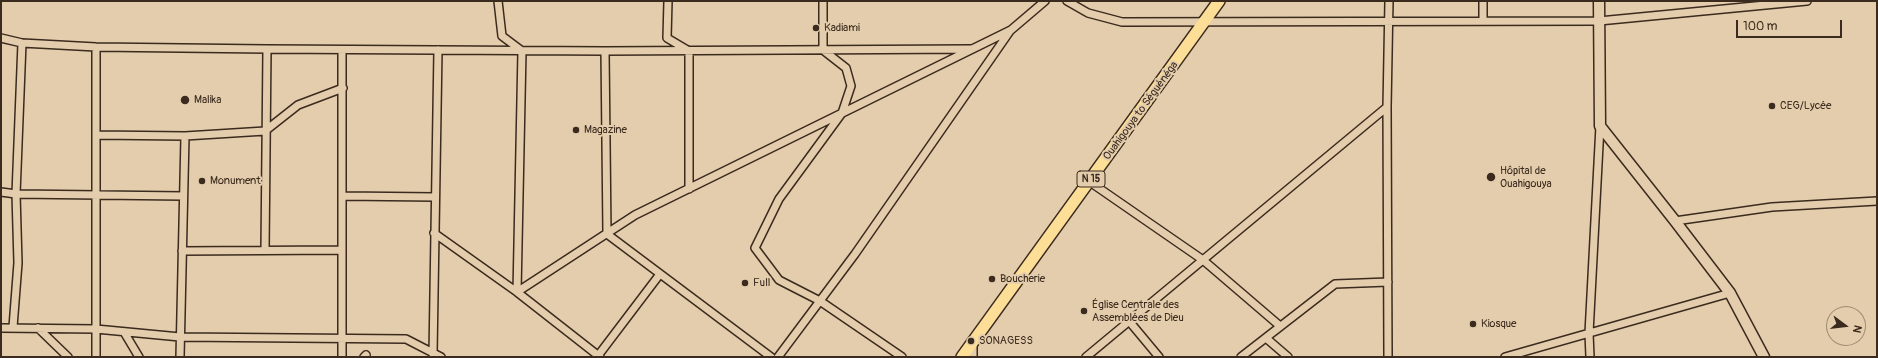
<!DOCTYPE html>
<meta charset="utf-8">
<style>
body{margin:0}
#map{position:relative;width:1878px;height:358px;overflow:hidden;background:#e3cdac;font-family:Pangolin,sans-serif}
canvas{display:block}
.frame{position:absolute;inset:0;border:2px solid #3b2a1e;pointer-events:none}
.north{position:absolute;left:1826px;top:306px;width:40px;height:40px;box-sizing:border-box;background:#e3cdac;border:1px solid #a08c73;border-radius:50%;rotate:105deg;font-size:11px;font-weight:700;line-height:16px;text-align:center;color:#3b2a1e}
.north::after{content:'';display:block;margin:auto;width:14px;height:18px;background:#3b2a1e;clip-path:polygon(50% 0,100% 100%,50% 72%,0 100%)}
.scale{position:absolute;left:1736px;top:20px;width:106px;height:18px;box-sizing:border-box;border:2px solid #3b2a1e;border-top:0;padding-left:5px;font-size:12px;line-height:14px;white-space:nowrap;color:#3b2a1e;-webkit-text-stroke:3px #e3cdac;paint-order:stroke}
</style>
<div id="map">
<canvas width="1878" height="358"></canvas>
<div class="frame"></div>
<div class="north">N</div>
<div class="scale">100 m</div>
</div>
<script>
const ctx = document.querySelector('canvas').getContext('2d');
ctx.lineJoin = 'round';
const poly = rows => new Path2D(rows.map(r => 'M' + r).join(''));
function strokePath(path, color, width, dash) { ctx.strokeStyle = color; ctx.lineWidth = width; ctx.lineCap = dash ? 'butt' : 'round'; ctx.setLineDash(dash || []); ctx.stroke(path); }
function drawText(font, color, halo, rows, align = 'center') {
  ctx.font = font + ' Pangolin,sans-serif'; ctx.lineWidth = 4; ctx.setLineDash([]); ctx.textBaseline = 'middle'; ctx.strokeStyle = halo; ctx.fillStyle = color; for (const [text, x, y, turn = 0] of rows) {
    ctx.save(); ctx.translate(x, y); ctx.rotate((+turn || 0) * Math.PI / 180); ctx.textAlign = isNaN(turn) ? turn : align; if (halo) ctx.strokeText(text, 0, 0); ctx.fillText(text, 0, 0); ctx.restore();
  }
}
const minor = poly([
 [498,1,502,36,522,51,517,292,600,357],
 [668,1,667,38,689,51,689,189],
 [823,1,823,50,846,68,851,86,842,113,779,199,755,248,779,280,820,301,902,357],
 [1067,1,1088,13,1122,22,1599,21,1807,1],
 [1483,1,1483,21],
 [1,38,22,43,96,47,267,49,605,51,971,49],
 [605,51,607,234,771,357],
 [97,135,185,136,265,131,298,105,343,88],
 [1090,182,1203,260,1280,326],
 [1,192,16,194,183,196],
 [342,196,435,197],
 [1675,221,1772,207,1877,201],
 [434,233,517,292,635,215,1011,30,1045,1],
 [265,250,267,49],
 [182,251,342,250],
 [1129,321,1159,357],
 [13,327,18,263,16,194,22,43],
 [1,328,96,329,180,337,406,339,441,357],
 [38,328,68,357],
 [124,332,139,357],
 [1266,338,1288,357],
 [433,354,438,50],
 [96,357,96,47],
 [180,357,185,136],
 [342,357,342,50],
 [364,357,366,355],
 [597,357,660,274],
 [778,357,855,254,1010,31],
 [973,357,973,342],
 [1086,357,1387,107],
 [1241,357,1335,284,1388,282],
 [1388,357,1387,107,1389,1],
 [1505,357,1730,293],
 [1590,357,1589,333,1600,126]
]);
const secondary = poly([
 [1599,1,1600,126,1675,221,1730,293,1764,357]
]);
const primary = poly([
 [962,357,1219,1]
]);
const markers = [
 [816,28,4,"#3b2a1e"],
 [185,100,5,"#3b2a1e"],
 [1772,106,4,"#3b2a1e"],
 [576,130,4,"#3b2a1e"],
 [1491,177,5,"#3b2a1e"],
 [202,181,4,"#3b2a1e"],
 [992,279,4,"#3b2a1e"],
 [745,283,4,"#3b2a1e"],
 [1084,311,4,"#3b2a1e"],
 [1473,324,4,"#3b2a1e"],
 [971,341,4,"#3b2a1e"]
];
const shields = [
 [1091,179,28]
];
const shieldNames = [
 ["N 15",1091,179]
];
const poiNames = [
 ["Kadiami",824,28],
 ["Malika",194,100],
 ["CEG/Lycée",1780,106],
 ["Magazine",584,130],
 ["Hôpital de",1500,171],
 ["Ouahigouya",1500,184],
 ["Monument",210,181],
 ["Boucherie",1000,279],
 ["Full",753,283],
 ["Église Centrale des",1092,305],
 ["Assemblées de Dieu",1092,318],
 ["Kiosque",1481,324],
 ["SONAGESS",979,341]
];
const streetNames = [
 ["Ouahigouya to Séguénéga",1141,111,-54]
];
strokePath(minor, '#3b2a1e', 10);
strokePath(secondary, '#3b2a1e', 13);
strokePath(primary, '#3b2a1e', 14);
strokePath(minor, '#e3cdac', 7);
strokePath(secondary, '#e3cdac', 10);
strokePath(primary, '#fcde96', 11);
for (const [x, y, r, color] of markers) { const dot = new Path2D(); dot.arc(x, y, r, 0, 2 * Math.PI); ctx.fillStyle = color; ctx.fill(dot); strokePath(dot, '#e3cdac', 1.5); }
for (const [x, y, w] of shields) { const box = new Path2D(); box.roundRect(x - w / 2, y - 8, w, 16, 3); ctx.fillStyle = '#e3cdac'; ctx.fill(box); strokePath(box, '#3b2a1e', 1); }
drawText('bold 10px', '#3b2a1e', null, shieldNames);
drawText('11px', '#3b2a1e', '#e3cdac', poiNames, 'left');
drawText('11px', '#3b2a1e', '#e3cdac', streetNames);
</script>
